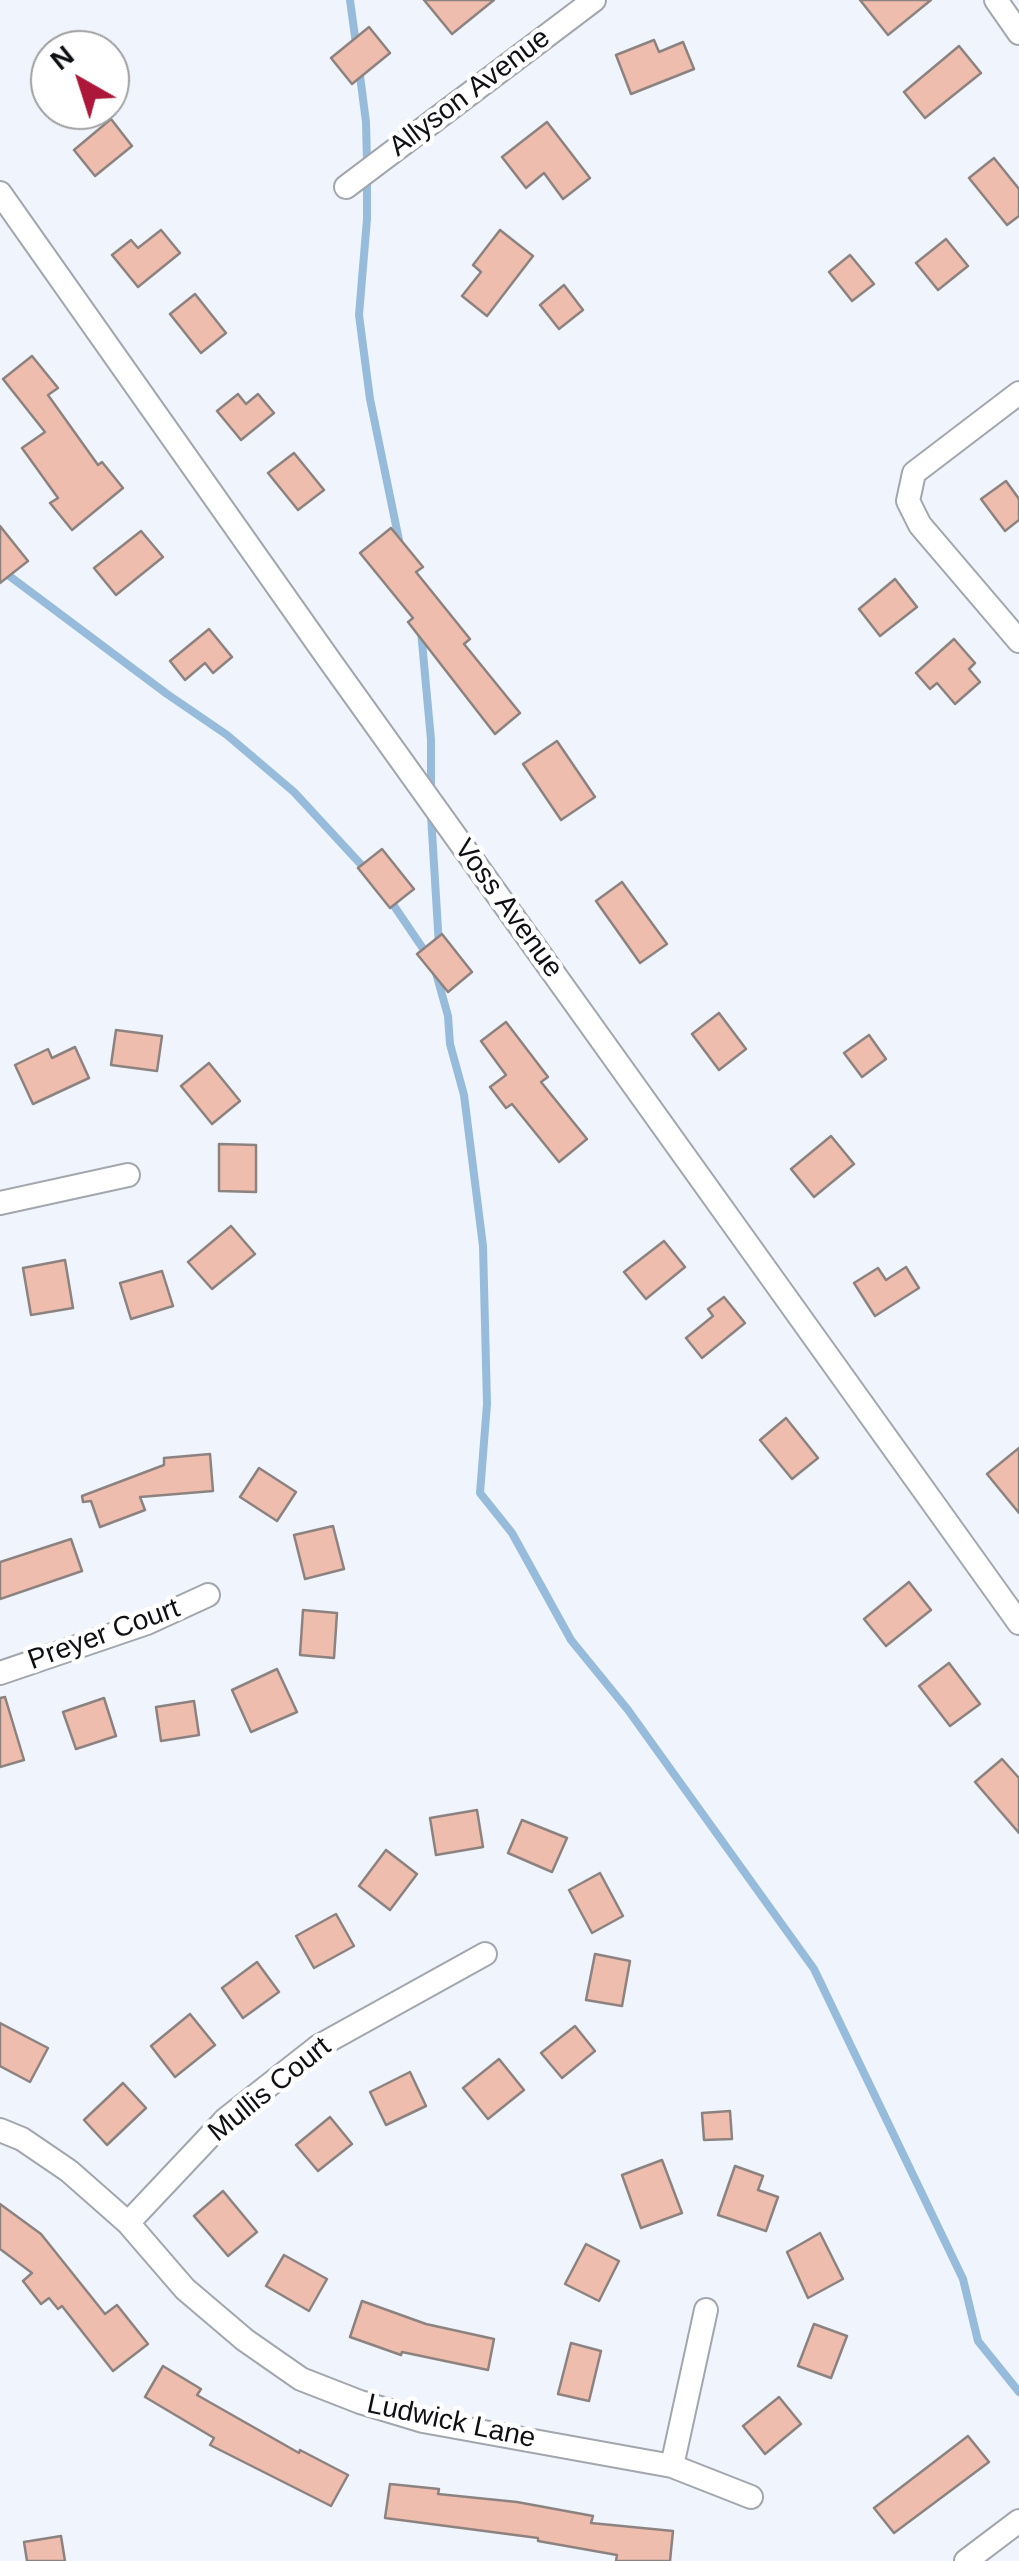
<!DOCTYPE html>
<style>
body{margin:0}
#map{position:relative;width:1019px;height:2561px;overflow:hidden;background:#f0f4fc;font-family:Helvetica,sans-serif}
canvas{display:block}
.north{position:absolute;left:30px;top:30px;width:100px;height:100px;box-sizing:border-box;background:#fff;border:2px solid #9f9fa1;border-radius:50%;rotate:321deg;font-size:28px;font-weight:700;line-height:40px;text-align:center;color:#0f1013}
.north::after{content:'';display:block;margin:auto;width:35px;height:45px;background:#ac173a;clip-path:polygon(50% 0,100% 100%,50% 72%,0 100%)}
</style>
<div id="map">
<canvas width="1019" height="2561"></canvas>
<div class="north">N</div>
</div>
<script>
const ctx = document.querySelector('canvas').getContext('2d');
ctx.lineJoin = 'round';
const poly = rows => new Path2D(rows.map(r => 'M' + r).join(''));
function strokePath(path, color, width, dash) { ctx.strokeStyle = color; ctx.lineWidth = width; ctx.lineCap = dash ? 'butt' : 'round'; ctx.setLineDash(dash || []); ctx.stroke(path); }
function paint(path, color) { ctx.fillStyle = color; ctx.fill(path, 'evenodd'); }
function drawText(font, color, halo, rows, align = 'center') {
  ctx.font = font + ' Helvetica,sans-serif'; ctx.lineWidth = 9; ctx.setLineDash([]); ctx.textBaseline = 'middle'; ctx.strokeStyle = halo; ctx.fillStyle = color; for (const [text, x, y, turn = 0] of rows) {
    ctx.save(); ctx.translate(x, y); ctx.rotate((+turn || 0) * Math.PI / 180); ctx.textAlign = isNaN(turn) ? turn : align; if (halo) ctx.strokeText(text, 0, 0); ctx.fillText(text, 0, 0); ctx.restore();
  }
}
const stream = poly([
 [350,0,356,44],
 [359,68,366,122,367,164],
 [367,178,367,219,359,315,370,399,400,545],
 [0,569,167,694,227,735,294,792,367,871],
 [421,631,431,740,431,791],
 [431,815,439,946],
 [388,897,428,956],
 [436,973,448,1016,450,1044,464,1095,483,1246,487,1404,480,1493,512,1533,571,1640,628,1710,814,1969,963,2279,978,2341,1019,2392]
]);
const building = poly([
 [424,0,494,0,452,34,424,0],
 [860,0,931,0,888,35,860,0],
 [369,27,390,53,352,84,331,58,369,27],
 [654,40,659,52,683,42,694,69,631,94,616,55,654,40],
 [959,46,981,73,925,118,904,92,959,46],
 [111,119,132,146,95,176,74,150,111,119],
 [547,122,590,178,563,199,544,173,526,188,502,157,547,122],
 [994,158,1019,189,1019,216,1007,225,969,178,994,158],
 [161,230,180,253,138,287,112,255,131,240,138,248,161,230],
 [500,230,533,256,487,316,462,296,481,272,473,265,500,230],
 [946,239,968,266,938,290,916,263,946,239],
 [850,255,874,284,852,301,829,272,850,255],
 [564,285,583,310,559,329,540,305,564,285],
 [195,294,226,333,201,353,170,314,195,294],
 [32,356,58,388,48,395,98,465,102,462,123,488,72,530,50,503,58,498,22,448,45,432,3,379,32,356],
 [238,394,246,404,258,394,274,413,241,440,217,411,238,394],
 [294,453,324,490,298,510,268,473,294,453],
 [1006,481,1019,499,1019,520,1005,531,981,499,1006,481],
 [0,526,28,561,0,583,0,526],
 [391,528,423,567,416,572,470,639,464,644,520,713,495,734,408,622,413,618,360,553,391,528],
 [141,531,163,557,116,595,94,568,141,531],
 [895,579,917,607,880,636,859,609,895,579],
 [209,629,232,657,213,673,205,663,185,680,170,661,209,629],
 [954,639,975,663,969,669,980,682,955,704,937,683,930,689,916,673,954,639],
 [557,741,595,797,561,820,523,764,557,741],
 [382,849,414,889,390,908,358,868,382,849],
 [622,882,667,944,640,963,596,901,622,882],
 [442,934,472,972,448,992,417,954,442,934],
 [719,1013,746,1049,719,1070,692,1034,719,1013],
 [506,1022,548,1077,541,1082,587,1139,559,1162,512,1104,506,1108,490,1087,506,1075,481,1041,506,1022],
 [116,1030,162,1036,157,1071,111,1065,116,1030],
 [869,1035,886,1059,862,1077,844,1053,869,1035],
 [75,1047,89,1078,33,1104,15,1065,48,1049,52,1058,75,1047],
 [209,1063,240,1101,212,1124,181,1086,209,1063],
 [831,1136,854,1164,814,1197,791,1169,831,1136],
 [219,1144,256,1145,256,1192,219,1191,219,1144],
 [231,1226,255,1254,212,1289,188,1262,231,1226],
 [664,1241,685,1267,646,1299,624,1272,664,1241],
 [65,1260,73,1308,31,1315,23,1268,65,1260],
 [906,1267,919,1288,875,1316,854,1283,878,1268,886,1280,906,1267],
 [162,1271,173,1306,131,1319,120,1283,162,1271],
 [724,1297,745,1323,702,1358,686,1338,713,1316,708,1309,724,1297],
 [786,1418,818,1458,792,1479,760,1440,786,1418],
 [1019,1448,1019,1513,987,1474,1019,1448],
 [210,1454,213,1491,140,1497,145,1510,100,1527,91,1501,83,1502,82,1496,164,1465,164,1458,210,1454],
 [259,1468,296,1492,277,1521,240,1497,259,1468],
 [333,1526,344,1569,305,1579,294,1535,333,1526],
 [71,1539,82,1571,0,1599,0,1562,71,1539],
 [909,1582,931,1610,886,1646,864,1619,909,1582],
 [303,1610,337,1613,334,1658,300,1655,303,1610],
 [949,1663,980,1704,950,1726,919,1686,949,1663],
 [277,1669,297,1712,251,1732,232,1690,277,1669],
 [5,1697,24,1760,0,1767,0,1698,5,1697],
 [104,1698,116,1736,76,1749,63,1712,104,1698],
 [194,1701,199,1735,161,1741,156,1707,194,1701],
 [1002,1759,1019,1778,1019,1833,975,1782,1002,1759],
 [477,1810,483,1847,436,1855,430,1818,477,1810],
 [522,1820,567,1838,552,1872,508,1853,522,1820],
 [386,1850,417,1874,390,1910,359,1886,386,1850],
 [600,1873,623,1916,592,1933,569,1890,600,1873],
 [336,1914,354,1946,314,1968,296,1936,336,1914],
 [595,1954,630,1961,622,2006,586,2000,595,1954],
 [257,1962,279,1992,243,2018,222,1988,257,1962],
 [190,2014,215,2045,175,2077,151,2046,190,2014],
 [0,2023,48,2048,30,2082,0,2066,0,2023],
 [575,2026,595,2051,562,2078,541,2053,575,2026],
 [499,2059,524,2090,488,2119,463,2088,499,2059],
 [410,2072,426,2106,386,2125,370,2092,410,2072],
 [123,2083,146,2108,107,2145,84,2120,123,2083],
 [730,2111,732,2139,704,2140,702,2113,730,2111],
 [330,2117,352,2144,318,2171,296,2145,330,2117],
 [662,2160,682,2213,641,2228,622,2175,662,2160],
 [735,2166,763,2176,758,2190,778,2197,766,2231,718,2215,735,2166],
 [223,2191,257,2232,228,2256,194,2216,223,2191],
 [0,2204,41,2234,105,2314,117,2305,148,2344,113,2371,62,2306,58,2309,49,2298,41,2304,23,2281,32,2273,0,2249,0,2204],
 [820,2233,843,2279,808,2298,787,2252,820,2233],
 [586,2244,619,2261,599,2301,565,2284,586,2244],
 [284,2255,327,2279,309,2311,266,2286,284,2255],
 [362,2301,426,2324,494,2339,488,2370,402,2352,401,2355,350,2337,362,2301],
 [814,2324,847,2336,831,2378,798,2366,814,2324],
 [571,2343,601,2351,589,2401,558,2394,571,2343],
 [163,2366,201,2389,197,2395,299,2453,300,2450,348,2475,331,2506,210,2445,214,2438,145,2397,163,2366],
 [779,2397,801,2424,765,2454,743,2426,779,2397],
 [968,2436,989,2462,894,2533,874,2508,968,2436],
 [390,2484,439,2489,438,2494,517,2502,593,2516,591,2523,673,2531,670,2561,616,2561,617,2555,538,2541,538,2538,385,2518,390,2484],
 [61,2536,65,2561,27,2561,24,2542,61,2536]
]);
const street = poly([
 [996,0,1019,33],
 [346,187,594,0],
 [0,193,330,661,1019,1623],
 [1019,393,914,473,908,501,920,525,1019,641],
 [0,1203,128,1175],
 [0,1673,147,1623,208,1595],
 [0,2130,22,2139,69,2171,128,2223,185,2289,245,2340,301,2379,360,2402,423,2421,672,2466,751,2497],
 [128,2223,226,2119,319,2046,485,1954],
 [672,2466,706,2310],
 [966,2561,1019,2521]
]);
const streetNames = [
 ["Allyson Avenue",470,93,-37],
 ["Voss Avenue",508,909,54],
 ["Preyer Court",104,1635,-20],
 ["Mullis Court",270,2090,-39],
 ["Ludwick Lane",451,2422,12]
];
strokePath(stream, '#96bbdb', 8);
paint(building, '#efbdae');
strokePath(building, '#8c8380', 2.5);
strokePath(street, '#a2a6ad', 26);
strokePath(street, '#fff', 22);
drawText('28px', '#0f1013', '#fff', streetNames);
</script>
